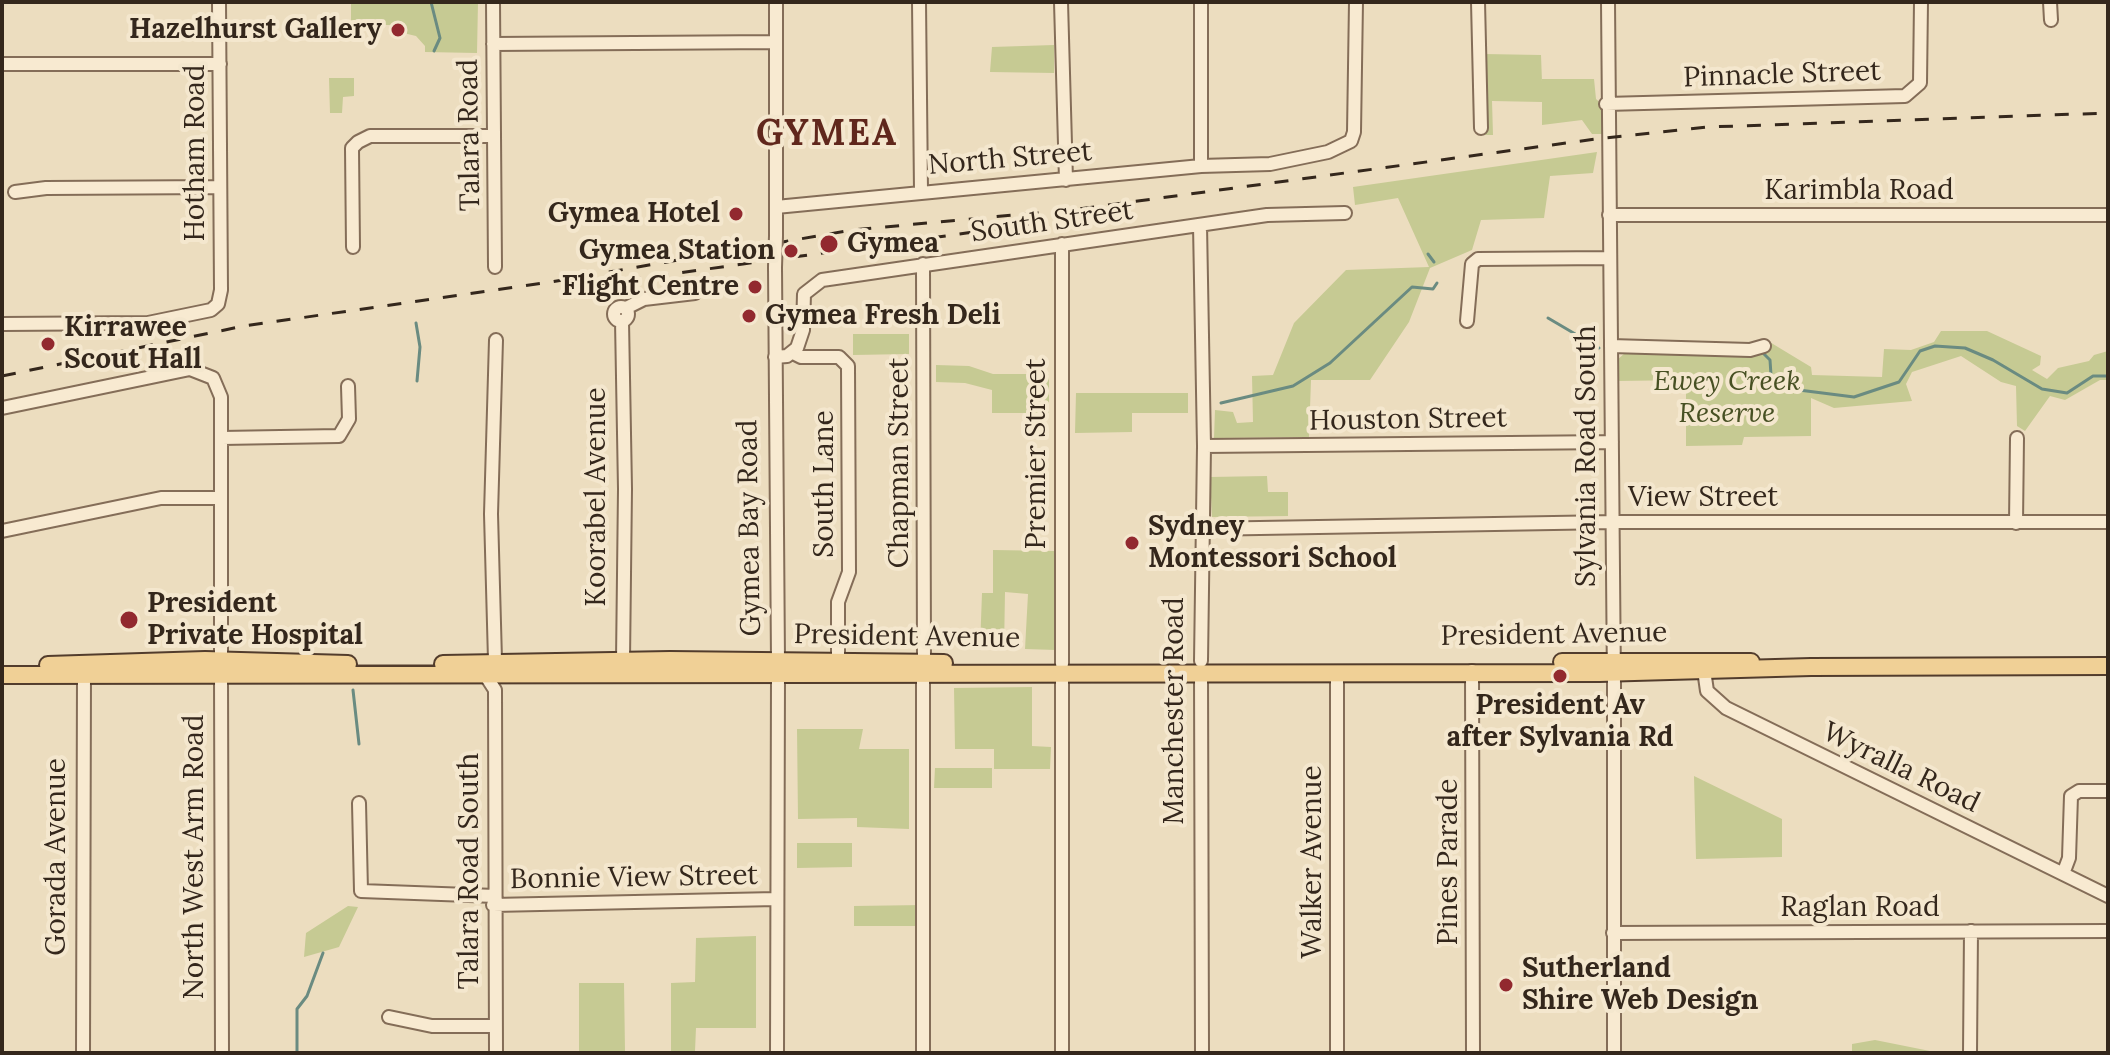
<!DOCTYPE html>
<style>
body{margin:0}
#map{position:relative;width:2110px;height:1055px;overflow:hidden;background:#ecddbf;font-family:Lora,serif}
canvas{display:block}
.frame{position:absolute;inset:0;border:4px solid #34271c;pointer-events:none}
</style>
<div id="map">
<canvas width="2110" height="1055"></canvas>
<div class="frame"></div>
</div>
<script>
const ctx = document.querySelector('canvas').getContext('2d');
ctx.lineJoin = 'round';
function paint(path, color) { ctx.fillStyle = color; ctx.fill(path, 'evenodd'); }
const poly = rows => new Path2D(rows.map(r => 'M' + r).join(''));
function strokePath(path, color, width, dash) { ctx.strokeStyle = color; ctx.lineWidth = width; ctx.lineCap = dash ? 'butt' : 'round'; ctx.setLineDash(dash || []); ctx.stroke(path); }
function drawText(font, color, halo, rows, align = 'center') {
  ctx.font = font + ' Lora,serif'; ctx.lineWidth = 8; ctx.setLineDash([]); ctx.textBaseline = 'middle'; ctx.strokeStyle = halo; ctx.fillStyle = color; for (const [text, x, y, turn = 0] of rows) {
    ctx.save(); ctx.translate(x, y); ctx.rotate((+turn || 0) * Math.PI / 180); ctx.textAlign = isNaN(turn) ? turn : align; if (halo) ctx.strokeText(text, 0, 0); ctx.fillText(text, 0, 0); ctx.restore();
  }
}
const green = poly([
 [351,2,478,2,477,53,425,52,425,46,416,36,399,32,398,25,351,25],
 [1054,45,1054,73,990,72,992,47],
 [1484,54,1541,55,1542,82,1542,79,1594,79,1596,99,1604,106,1606,134,1592,134,1582,120,1542,125,1542,102,1492,101,1493,135,1485,135],
 [329,78,354,78,354,96,343,97,342,113,330,113],
 [1597,152,1593,173,1550,176,1544,218,1481,220,1472,250,1430,268,1409,322,1370,380,1311,380,1309,437,1214,438,1215,410,1233,412,1237,423,1253,422,1252,376,1273,375,1294,323,1346,270,1429,267,1398,198,1355,205,1353,187],
 [1941,331,1987,331,2041,356,2040,365,2032,370,2047,379,2058,368,2089,361,2094,355,2108,351,2108,380,2100,380,2065,400,2050,396,2025,431,2017,426,2016,386,2001,382,1961,356,1912,372,1906,384,1912,401,1834,408,1811,398,1811,436,1744,437,1742,445,1686,446,1686,380,1617,381,1617,360,1625,353,1751,354,1768,341,1811,367,1812,375,1882,377,1884,349,1911,350,1934,342],
 [853,334,909,334,909,354,853,355],
 [936,365,969,366,993,374,1049,374,1049,413,992,413,992,390,965,383,936,382],
 [1076,393,1188,393,1188,413,1132,413,1132,432,1075,433],
 [1267,476,1268,492,1288,492,1288,516,1212,517,1210,477],
 [993,550,1054,551,1056,650,1025,649,1028,594,1005,592,1004,649,980,648,982,593,993,593],
 [1032,687,1032,746,1051,747,1050,769,994,769,994,749,955,749,954,688],
 [797,729,863,729,859,749,909,749,909,829,857,827,857,818,798,819],
 [935,768,992,768,992,788,934,788],
 [1694,776,1782,819,1782,857,1696,859],
 [797,843,852,843,852,867,797,868],
 [923,905,923,926,854,926,854,906],
 [348,906,358,907,339,947,304,957,306,933],
 [756,936,756,1028,696,1028,695,1051,671,1052,671,983,695,982,696,938],
 [579,983,624,983,625,1051,579,1051],
 [1875,1040,1940,1053,1852,1053,1852,1044]
]);
const stream = poly([
 [431,2,440,38,434,51],
 [1428,254,1434,262],
 [1548,318,1599,348],
 [416,323,420,347,417,381],
 [1762,352,1770,360,1771,375,1783,388,1854,397,1899,382,1920,351,1935,346,1965,348,1993,360,2042,389,2067,393,2093,376,2108,376],
 [1221,403,1293,386,1330,363,1412,287,1433,289,1437,283],
 [353,690,359,744],
 [297,1053,297,1009,307,996,323,953]
]);
const minor = poly([
 [493,2,495,267],
 [919,2,921,191],
 [1061,2,1066,180],
 [1478,2,1481,128],
 [1608,2,1614,684,1614,1053],
 [2050,2,2051,20],
 [493,44,776,42],
 [2,64,220,64],
 [1606,104,1905,96,1920,83,1921,2],
 [1201,166,1201,2],
 [15,192,46,188,220,187],
 [776,207,1201,166,1270,164,1328,152,1351,141,1354,132,1356,2],
 [1609,215,2108,215],
 [1200,225,1204,446,1201,661],
 [776,236,776,2],
 [1062,244,1062,664],
 [353,247,352,148,358,142,370,136,494,136],
 [923,264,924,662],
 [775,267,778,661],
 '614 314a7 7 0 1 1 14 0a7 7 0 1 1-14 0Z',
 [626,308,644,299,695,293],
 [622,321,625,489,623,660],
 [1467,321,1472,264,1478,259,1610,258],
 [2,324,148,323,211,310,218,304,221,290,219,2],
 [1611,346,1750,350,1764,346],
 [793,353,801,357,839,357,848,366,849,572,838,602,838,661],
 [775,357,787,356,797,348,803,330,804,294,822,280,1267,215,1345,213],
 [2,408,190,369,213,378,221,397,221,661],
 [222,438,339,436,349,419,348,386],
 [1204,446,1612,442],
 [2016,523,2017,438],
 [1201,529,1612,522,2108,522],
 [2,531,161,498,221,498],
 [495,660,491,514,496,340],
 [1703,663,1707,691,1726,708,2108,896],
 [1472,671,1473,1053],
 [1201,672,1202,1053],
 [1337,672,1337,1053],
 [484,673,495,690,496,1053],
 [221,674,222,1053],
 [359,803,361,891,495,896],
 [2063,874,2069,858,2071,796,2079,791,2108,791],
 [493,905,776,899],
 [1613,933,2108,931],
 [389,1017,432,1026,493,1026],
 [83,1053,84,674],
 [777,1053,778,675],
 [923,1053,923,673],
 [1062,1053,1062,672],
 [1970,1053,1971,931]
]);
const major = poly([
 [1562,662,1751,662],
 [443,664,670,660,944,663],
 [48,665,205,660,348,664],
 [2,675,1599,673,1811,667,2108,666]
]);
const rail = poly([
 [599,284,1046,222],
 [2,376,244,326,551,282,852,230,1079,209,1596,139,1708,127,2108,113]
]);
const minorBridge = poly([
 [775,267,776,236]
]);
const markers = [
 [398,30,8,"#92292f"],
 [736,214,8,"#92292f"],
 [829,244,10,"#92292f"],
 [791,251,8,"#92292f"],
 [755,287,8,"#92292f"],
 [749,316,8,"#92292f"],
 [48,344,8,"#92292f"],
 [1132,543,8,"#92292f"],
 [129,620,10,"#92292f"],
 [1560,676,8,"#92292f"],
 [1506,985,8,"#92292f"]
];
const poiNames = [
 ["Hazelhurst Gallery",382,30,"right"],
 ["Gymea Hotel",720,214,"right"],
 ["Gymea",847,244],
 ["Gymea Station",775,251,"right"],
 ["Flight Centre",739,287,"right"],
 ["Gymea Fresh Deli",765,316],
 ["Kirrawee",64,328],
 ["Scout Hall",64,360],
 ["Sydney",1148,527],
 ["Montessori School",1148,559],
 ["President",147,604],
 ["Private Hospital",147,636],
 ["President Av",1560,706,"center"],
 ["after Sylvania Rd",1560,738,"center"],
 ["Sutherland",1522,969],
 ["Shire Web Design",1522,1001]
];
const streetNames = [
 ["Pinnacle Street",1782,75,-2],
 ["Talara Road",470,135,-91],
 ["Hotham Road",196,153,-90],
 ["North Street",1010,159,-5],
 ["Karimbla Road",1859,191],
 ["South Street",1052,222,-8],
 ["Houston Street",1408,420,-1],
 ["Premier Street",1037,454,-90],
 ["Sylvania Road South",1587,456,-90],
 ["Chapman Street",900,463,-90],
 ["South Lane",825,484,-90],
 ["Koorabel Avenue",597,497,-90],
 ["View Street",1703,498],
 ["Gymea Bay Road",750,528,-91],
 ["President Avenue",1554,635,-1],
 ["President Avenue",907,637,1],
 ["Manchester Road",1175,711,-90],
 ["Wyralla Road",1901,768,26],
 ["Gorada Avenue",57,857,-90],
 ["North West Arm Road",195,857,-90],
 ["Walker Avenue",1313,862,-90],
 ["Pines Parade",1449,862,-90],
 ["Talara Road South",470,871,-90],
 ["Bonnie View Street",634,878,-1],
 ["Raglan Road",1860,908]
];
const parkNames = [
 ["Ewey Creek",1727,382],
 ["Reserve",1727,414]
];
const districtNames = [
 ["GYMEA",827,135]
];
paint(green, '#c6ca93');
strokePath(stream, '#6a8b81', 3);
strokePath(minor, '#846d58', 16);
strokePath(major, '#523c2c', 20);
strokePath(minor, '#f8ead1', 12);
strokePath(major, '#f0d096', 16);
strokePath(rail, '#34271c', 3, [14, 14]);
strokePath(minorBridge, '#846d58', 16, []);
strokePath(minorBridge, '#f8ead1', 12);
for (const [x, y, r, color] of markers) { const dot = new Path2D(); dot.arc(x, y, r, 0, 2 * Math.PI); ctx.fillStyle = color; ctx.fill(dot); strokePath(dot, '#f4e7ce', 3); }
drawText('bold 28px', '#34271c', '#f4e7ce', poiNames, 'left');
drawText('28px', '#34271c', '#f4e7ce', streetNames);
drawText('italic 28px', '#475023', '#f4e7ce', parkNames);
ctx.letterSpacing = '2px';
drawText('bold 36px', '#60271c', '#f4e7ce', districtNames);
ctx.letterSpacing = '0px';
</script>
